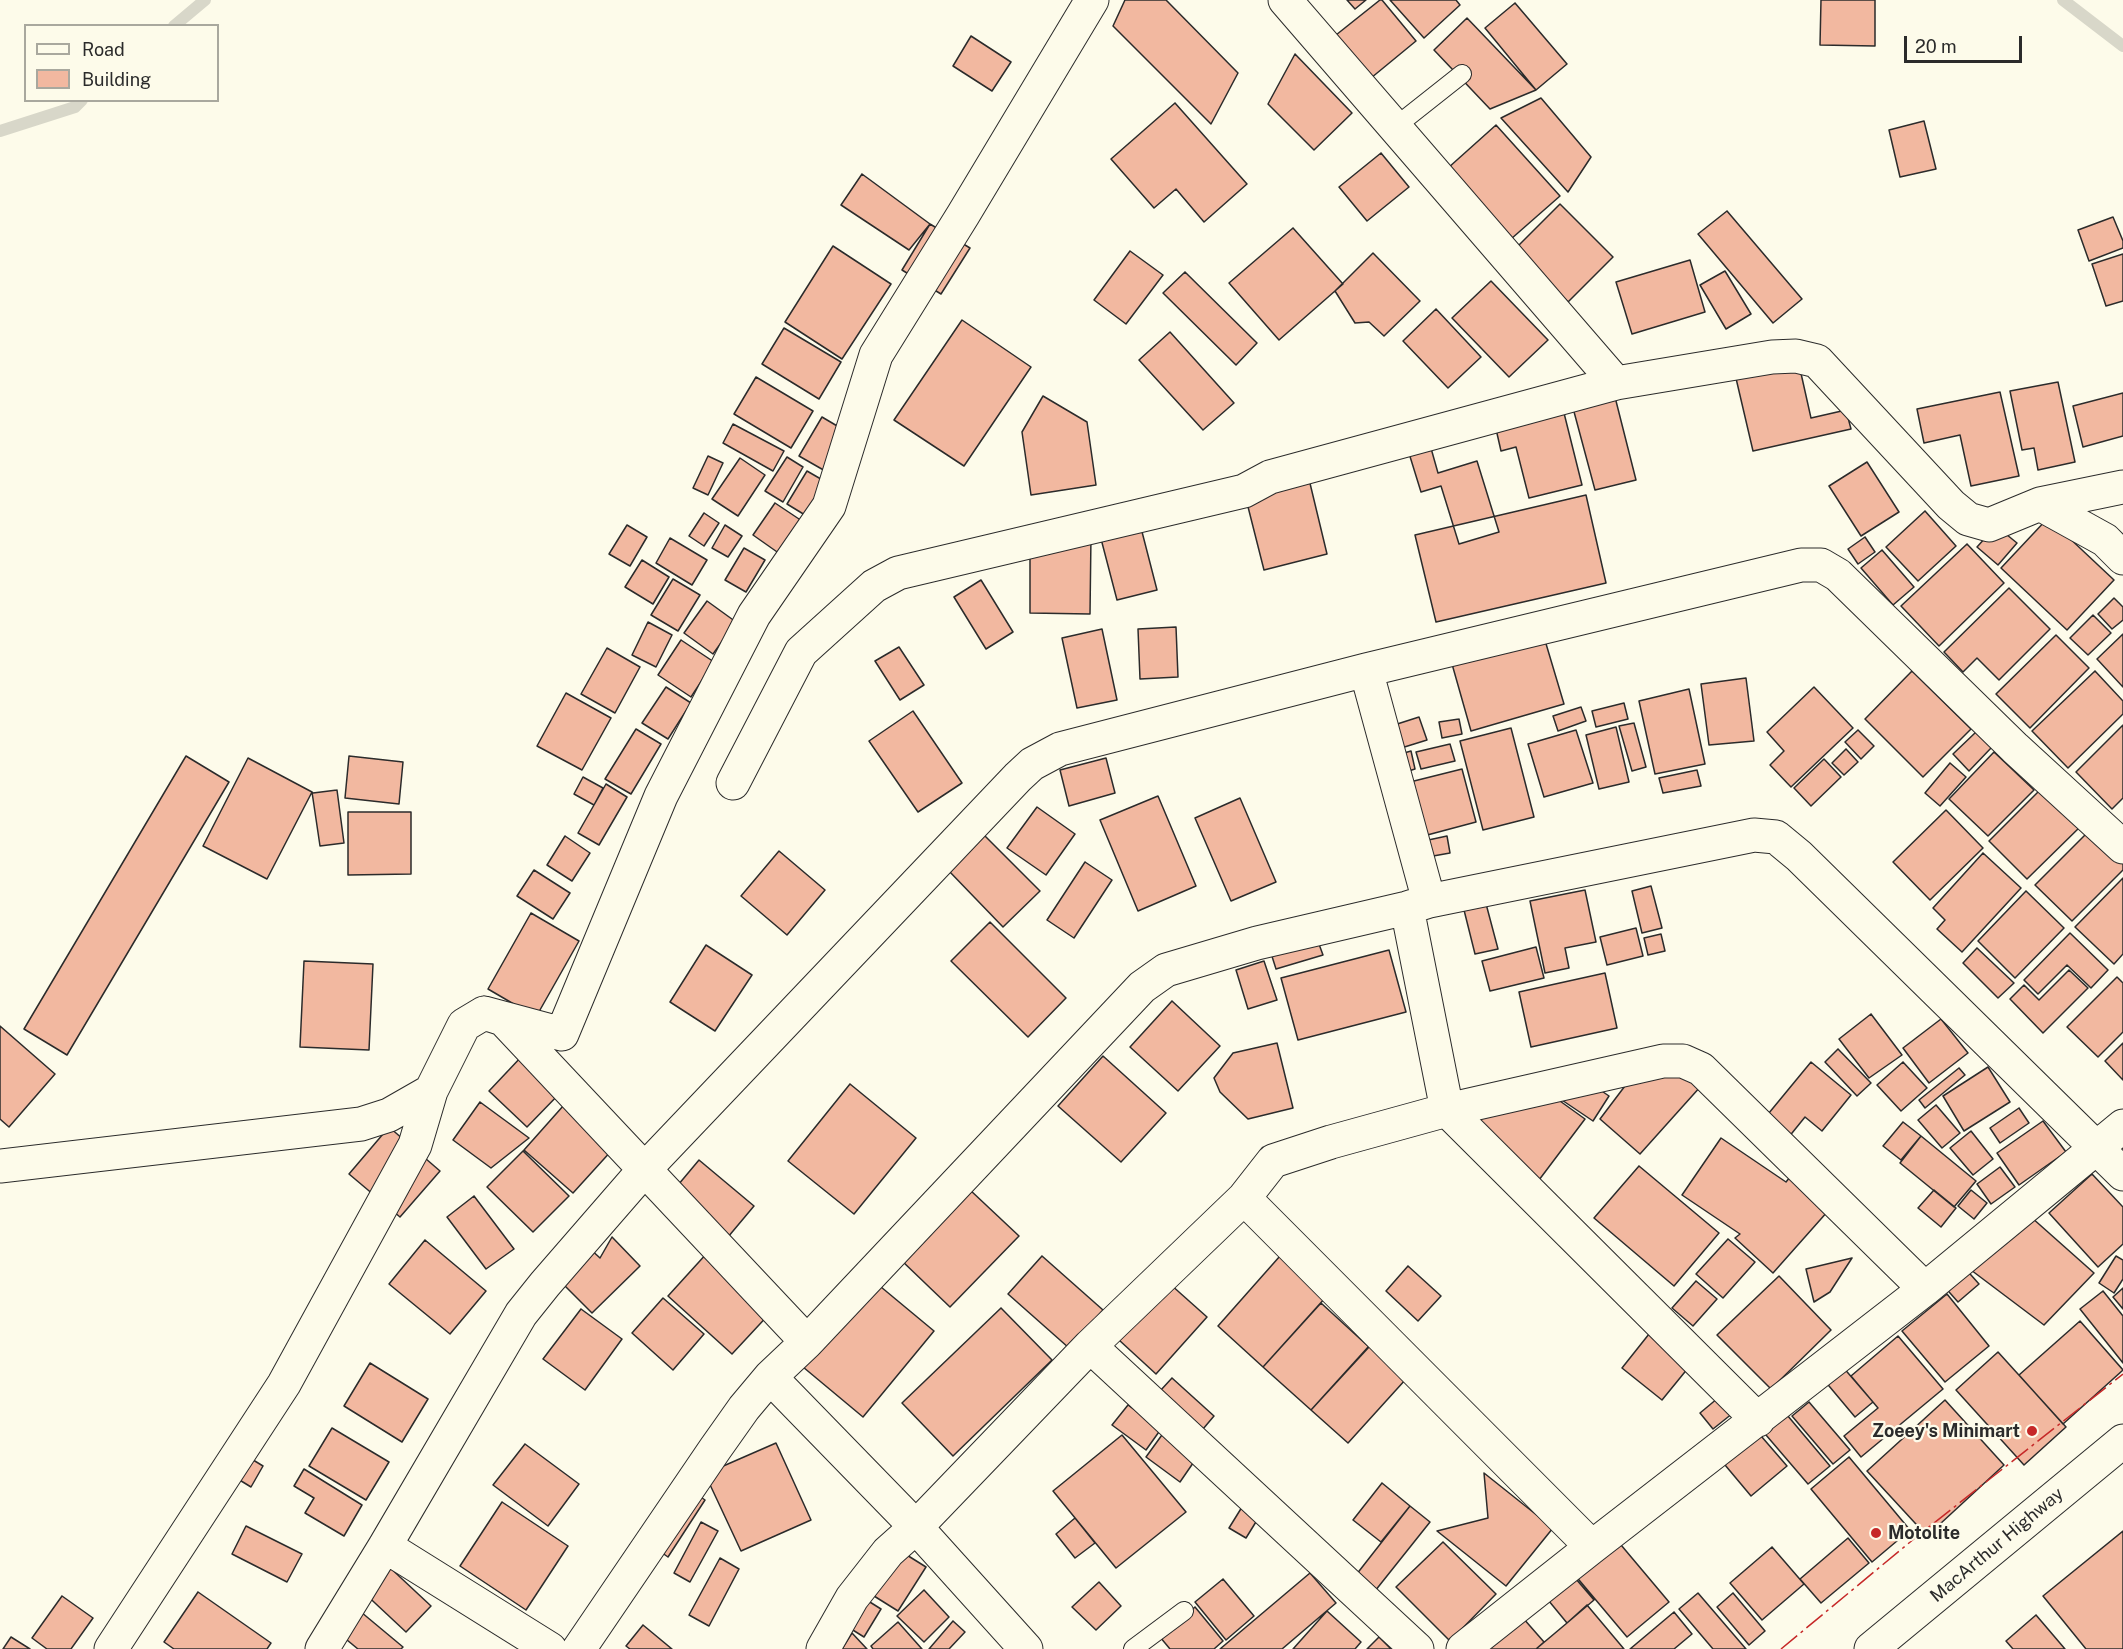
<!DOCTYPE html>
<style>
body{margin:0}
#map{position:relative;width:2123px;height:1649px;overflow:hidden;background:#fdfbea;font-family:"Public Sans",sans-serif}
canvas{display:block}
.legend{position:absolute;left:24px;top:24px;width:195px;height:78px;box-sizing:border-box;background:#fdfbea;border:2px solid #a9a89e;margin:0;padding:8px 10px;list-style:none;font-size:18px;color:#2b2b2b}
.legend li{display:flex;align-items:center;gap:12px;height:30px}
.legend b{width:30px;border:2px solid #a9a89e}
.scale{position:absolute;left:1904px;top:36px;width:118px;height:27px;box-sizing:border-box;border:3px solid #2b2b2b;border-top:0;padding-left:8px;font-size:18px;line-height:21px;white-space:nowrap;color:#2b2b2b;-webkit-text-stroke:4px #fdfbea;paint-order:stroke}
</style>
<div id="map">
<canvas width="2123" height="1649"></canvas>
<ul class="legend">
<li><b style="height:8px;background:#fdfbea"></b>Road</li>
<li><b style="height:16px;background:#f2b8a0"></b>Building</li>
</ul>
<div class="scale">20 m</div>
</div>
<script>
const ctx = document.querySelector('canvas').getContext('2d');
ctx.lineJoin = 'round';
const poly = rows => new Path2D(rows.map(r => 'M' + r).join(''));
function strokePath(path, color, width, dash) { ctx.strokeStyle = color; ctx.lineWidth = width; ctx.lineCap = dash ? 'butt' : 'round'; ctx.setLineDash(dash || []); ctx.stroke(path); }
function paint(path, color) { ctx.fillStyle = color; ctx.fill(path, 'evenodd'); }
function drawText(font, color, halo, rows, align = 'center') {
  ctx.font = font + ' "Public Sans",sans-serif'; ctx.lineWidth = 4.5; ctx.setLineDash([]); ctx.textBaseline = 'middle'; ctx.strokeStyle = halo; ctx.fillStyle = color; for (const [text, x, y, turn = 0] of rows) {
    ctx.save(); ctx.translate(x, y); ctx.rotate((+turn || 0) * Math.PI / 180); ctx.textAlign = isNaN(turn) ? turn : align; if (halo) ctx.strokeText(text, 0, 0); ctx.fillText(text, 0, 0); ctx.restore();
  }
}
const stream = poly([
 [2063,0,2123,46],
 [174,26,205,0],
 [0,131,75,107,82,100]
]);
const building = poly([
 [1125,0,1166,0,1238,73,1211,124,1113,26,1125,0],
 [1347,0,1366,0,1355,9,1347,0],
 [1380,0,1382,0,1416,41,1371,78,1336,35,1380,0],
 [1390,0,1456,0,1460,5,1424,38,1390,0],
 [1821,0,1875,0,1875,46,1820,45,1821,0],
 [1515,3,1567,64,1536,90,1485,28,1515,3],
 [1467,18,1536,90,1490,109,1434,50,1467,18],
 [971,36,1011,62,992,91,953,66,971,36],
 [1295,54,1352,113,1314,150,1268,104,1295,54],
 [1541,98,1591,157,1568,192,1501,118,1541,98],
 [1175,103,1247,184,1204,222,1176,189,1154,208,1111,159,1175,103],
 [1924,121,1936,169,1900,177,1889,130,1924,121],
 [1496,125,1560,196,1511,239,1448,168,1496,125],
 [1381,153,1409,187,1367,221,1339,187,1381,153],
 [862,174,930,224,909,250,841,205,862,174],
 [1560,204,1613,257,1568,302,1515,249,1560,204],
 [1727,211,1802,299,1773,323,1698,234,1727,211],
 [2113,217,2123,241,2123,248,2089,261,2078,230,2113,217],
 [930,224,970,248,941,294,902,270,930,224],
 [1293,228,1343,284,1279,340,1229,283,1293,228],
 [833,246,891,284,842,359,785,322,833,246],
 [1130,251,1163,275,1126,324,1094,300,1130,251],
 [1373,253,1420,301,1384,336,1369,322,1355,323,1335,291,1373,253],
 [2123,254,2123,301,2106,306,2092,264,2123,254],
 [1690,260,1705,312,1632,334,1616,282,1690,260],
 [1725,271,1751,314,1726,329,1700,285,1725,271],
 [1185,272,1257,343,1236,365,1163,293,1185,272],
 [1491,281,1548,340,1509,377,1452,318,1491,281],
 [1436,309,1481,357,1448,388,1403,341,1436,309],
 [962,320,1031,367,964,466,894,420,962,320],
 [784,328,841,362,819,399,762,364,784,328],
 [1170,332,1234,403,1203,430,1139,360,1170,332],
 [1798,360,1811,418,1846,410,1851,429,1753,451,1735,374,1798,360],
 [756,377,813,411,791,448,734,414,756,377],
 [2058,382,2075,462,2038,470,2034,448,2022,450,2010,391,2058,382],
 [2000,392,2019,476,1971,486,1960,435,1924,443,1917,409,2000,392],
 [2123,393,2123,436,2083,447,2073,406,2123,393],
 [1043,396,1087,422,1096,485,1031,495,1022,432,1043,396],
 [1615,397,1636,480,1595,490,1573,408,1615,397],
 [1564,413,1582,485,1529,498,1516,447,1501,451,1496,429,1564,413],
 [822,417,849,433,827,472,799,456,822,417],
 [733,424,784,451,773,471,723,443,733,424],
 [1427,434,1438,473,1477,461,1499,532,1459,544,1441,486,1421,492,1408,450,1427,434],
 [708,456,723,463,708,495,693,488,708,456],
 [787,457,803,467,783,502,765,491,787,457],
 [740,458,765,475,738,516,712,499,740,458],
 [1867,462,1899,512,1861,536,1829,486,1867,462],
 [807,471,826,482,805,515,787,504,807,471],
 [1308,475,1327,554,1264,570,1244,491,1308,475],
 [1586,495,1606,583,1436,622,1415,535,1586,495],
 [775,503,802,521,780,554,753,535,775,503],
 [1925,511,1956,546,1918,581,1886,547,1925,511],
 [704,513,719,523,704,546,689,536,704,513],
 [2048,518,2114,580,2067,630,2001,568,2048,518],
 [1140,524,1157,590,1117,600,1100,535,1140,524],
 [627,525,647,537,630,566,609,554,627,525],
 [725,525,742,536,728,557,712,548,725,525],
 [1996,526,2017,543,1998,565,1977,547,1996,526],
 [1030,534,1091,535,1090,614,1030,613,1030,534],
 [1865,537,1875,552,1858,564,1848,549,1865,537],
 [670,538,707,560,692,585,656,563,670,538],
 [1967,544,2004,583,1939,646,1901,606,1967,544],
 [744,548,765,560,746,592,725,580,744,548],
 [1882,550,1914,587,1893,605,1861,568,1882,550],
 [642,560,669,577,653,604,625,587,642,560],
 [673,579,700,595,678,631,651,615,673,579],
 [981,580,1013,632,986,649,954,597,981,580],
 [2009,588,2050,629,1999,680,1977,658,1963,672,1944,652,2009,588],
 [2114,598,2123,607,2123,620,2112,629,2098,614,2114,598],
 [707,601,736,622,713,654,684,633,707,601],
 [2093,615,2111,633,2088,655,2070,638,2093,615],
 [648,622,672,635,656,667,632,655,648,622],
 [1176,627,1178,677,1140,679,1138,629,1176,627],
 [1102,629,1117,700,1077,708,1062,638,1102,629],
 [2123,634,2123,687,2097,659,2123,634],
 [2056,635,2089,668,2030,728,1996,694,2056,635],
 [1544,637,1564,704,1471,731,1452,664,1544,637],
 [681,640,714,662,691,697,658,675,681,640],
 [899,647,924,685,900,700,875,661,899,647],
 [607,648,640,667,615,713,581,694,607,648],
 [1912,671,1971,729,1923,777,1865,719,1912,671],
 [2095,671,2123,701,2123,714,2068,768,2032,731,2095,671],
 [1746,678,1754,741,1709,745,1701,684,1746,678],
 [666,687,691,703,668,739,642,723,666,687],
 [1814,687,1853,728,1791,787,1770,765,1784,751,1767,732,1814,687],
 [1689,689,1705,764,1655,774,1639,701,1689,689],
 [566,693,611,718,582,770,537,746,566,693],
 [1624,703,1628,719,1596,727,1592,711,1624,703],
 [1581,707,1586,721,1558,731,1553,716,1581,707],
 [913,711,962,783,918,812,869,741,913,711],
 [1419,717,1427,740,1398,749,1391,726,1419,717],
 [1459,719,1462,734,1442,738,1439,722,1459,719],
 [1634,723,1646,767,1632,771,1619,726,1634,723],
 [2123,725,2123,798,2112,809,2076,772,2123,725],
 [1616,727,1629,782,1599,789,1586,735,1616,727],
 [1511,728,1534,817,1483,830,1460,741,1511,728],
 [636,729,661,744,631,794,605,779,636,729],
 [1576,730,1593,783,1544,797,1528,744,1576,730],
 [1858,730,1874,746,1861,759,1845,742,1858,730],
 [1976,732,1992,747,1969,771,1953,754,1976,732],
 [1450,744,1455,761,1421,769,1416,752,1450,744],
 [1846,749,1858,762,1844,775,1832,763,1846,749],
 [1411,751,1415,769,1402,773,1397,755,1411,751],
 [1994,752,2034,790,1988,836,1949,799,1994,752],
 [186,756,229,782,67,1055,24,1029,186,756],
 [349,756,403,762,399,804,345,798,349,756],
 [248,758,312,792,267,879,203,846,248,758],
 [1106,758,1115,793,1069,806,1060,770,1106,758],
 [1824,759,1841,777,1811,806,1794,788,1824,759],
 [1950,763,1966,777,1940,806,1925,793,1950,763],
 [1462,769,1476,822,1416,838,1402,784,1462,769],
 [1697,770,1701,786,1663,793,1659,778,1697,770],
 [583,777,603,788,594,805,574,794,583,777],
 [606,784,627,797,599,845,578,833,606,784],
 [2044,786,2083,824,2027,879,1989,841,2044,786],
 [337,790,344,843,320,846,312,792,313,793,337,790],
 [1158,796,1196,886,1138,911,1100,820,1158,796],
 [1240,798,1276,882,1231,901,1195,818,1240,798],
 [1037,807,1075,834,1046,875,1007,848,1037,807],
 [1946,810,1983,848,1930,900,1893,862,1946,810],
 [348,812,411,812,411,874,348,875,348,812],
 [2090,830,2123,863,2123,870,2072,921,2035,885,2090,830],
 [984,835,1040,891,1003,927,948,870,984,835],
 [565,836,590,853,572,881,547,865,565,836],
 [1447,836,1450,853,1422,858,1419,842,1447,836],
 [779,851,825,890,787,935,741,896,779,851],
 [1983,853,2021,888,1962,952,1937,929,1945,920,1933,908,1983,853],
 [1085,862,1112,880,1074,938,1047,920,1085,862],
 [534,870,570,893,553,919,517,896,534,870],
 [2123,878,2123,954,2114,964,2075,927,2123,878],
 [1651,886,1662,928,1642,933,1632,891,1651,886],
 [1585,890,1596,942,1565,948,1569,968,1545,973,1530,901,1585,890],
 [2026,891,2064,928,2015,978,1978,941,2026,891],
 [1485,900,1498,949,1475,954,1463,906,1485,900],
 [531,913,579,941,536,1017,488,989,531,913],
 [990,922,1066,998,1028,1037,951,961,990,922],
 [1636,928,1643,956,1607,965,1600,937,1636,928],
 [2070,933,2108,970,2091,988,2067,965,2038,994,2024,980,2070,933],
 [1661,934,1665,951,1648,955,1644,938,1661,934],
 [1316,936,1323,955,1276,969,1270,950,1316,936],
 [706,945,752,975,715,1031,670,1002,706,945],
 [1536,947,1544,978,1490,991,1482,961,1536,947],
 [1977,948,2014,983,1998,998,1963,963,1977,948],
 [1389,950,1406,1012,1298,1040,1281,978,1389,950],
 [304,961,373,964,369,1050,300,1047,304,961],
 [1264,961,1277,1000,1248,1009,1236,970,1264,961],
 [2069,970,2088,988,2043,1033,2010,999,2024,985,2039,1000,2069,970],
 [1605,973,1617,1028,1531,1047,1519,992,1605,973],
 [2117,977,2123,983,2123,1032,2098,1057,2067,1027,2117,977],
 [1172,1001,1220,1046,1178,1091,1130,1047,1172,1001],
 [1871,1014,1902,1055,1869,1078,1839,1039,1871,1014],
 [1941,1019,1968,1053,1929,1083,1903,1048,1941,1019],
 [0,1026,55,1074,9,1127,0,1119,0,1026],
 [1277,1043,1293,1108,1248,1119,1220,1092,1214,1078,1233,1053,1277,1043],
 [2123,1043,2123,1080,2105,1061,2123,1043],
 [1838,1049,1871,1083,1857,1096,1825,1062,1838,1049],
 [523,1055,562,1091,527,1127,489,1091,523,1055],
 [1103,1056,1166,1113,1121,1162,1058,1106,1103,1056],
 [1811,1062,1851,1095,1822,1131,1805,1117,1788,1138,1764,1119,1811,1062],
 [1903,1062,1927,1088,1901,1111,1877,1085,1903,1062],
 [1988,1067,2010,1102,1964,1131,1943,1096,1988,1067],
 [1959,1068,1965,1075,1925,1108,1919,1100,1959,1068],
 [1677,1070,1701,1086,1640,1154,1600,1119,1631,1078,1677,1070],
 [1587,1081,1609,1096,1593,1121,1550,1092,1587,1081],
 [850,1084,916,1138,854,1214,788,1161,850,1084],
 [1546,1091,1585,1119,1539,1180,1466,1118,1546,1091],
 [480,1102,529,1138,491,1168,453,1140,480,1102],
 [564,1105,613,1149,573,1193,524,1150,564,1105],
 [1936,1105,1960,1133,1942,1148,1918,1120,1936,1105],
 [2019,1108,2029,1123,2000,1143,1990,1128,2019,1108],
 [2043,1121,2066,1152,2019,1185,1997,1153,2043,1121],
 [1903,1122,1921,1136,1901,1160,1883,1146,1903,1122],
 [389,1127,440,1171,400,1217,349,1174,389,1127],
 [1971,1131,1993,1159,1973,1175,1950,1148,1971,1131],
 [1921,1136,1976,1181,1954,1207,1900,1163,1921,1136],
 [1721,1138,1786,1182,1790,1177,1828,1211,1773,1273,1735,1238,1740,1234,1682,1195,1721,1138],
 [523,1151,569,1196,533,1232,487,1187,523,1151],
 [699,1160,754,1206,728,1237,673,1191,699,1160],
 [1639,1166,1719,1233,1674,1286,1594,1218,1639,1166],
 [2000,1167,2015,1187,1991,1204,1977,1184,2000,1167],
 [2092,1174,2123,1207,2123,1244,2098,1267,2049,1213,2092,1174],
 [969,1189,1019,1236,950,1307,901,1260,969,1189],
 [1934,1190,1956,1208,1941,1227,1918,1208,1934,1190],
 [1971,1190,1987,1203,1974,1219,1958,1206,1971,1190],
 [474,1196,514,1249,486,1269,447,1217,474,1196],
 [2031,1217,2094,1273,2044,1325,1971,1270,2031,1217],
 [612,1237,640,1266,592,1313,556,1277,587,1246,600,1258,612,1237],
 [1728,1239,1755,1262,1723,1298,1696,1274,1728,1239],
 [425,1240,486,1291,450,1334,389,1284,425,1240],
 [708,1252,772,1311,732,1354,668,1296,708,1252],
 [1042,1256,1103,1310,1069,1348,1008,1294,1042,1256],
 [1280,1256,1326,1297,1263,1367,1218,1326,1280,1256],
 [2116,1256,2123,1260,2123,1279,2114,1293,2099,1283,2116,1256],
 [1852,1258,1830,1292,1814,1302,1806,1269,1852,1258],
 [1408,1266,1441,1296,1418,1321,1386,1291,1408,1266],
 [1963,1266,1979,1284,1958,1302,1942,1284,1963,1266],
 [1779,1276,1831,1330,1771,1389,1717,1335,1779,1276],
 [1696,1281,1717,1299,1693,1326,1672,1308,1696,1281],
 [875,1282,934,1331,863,1417,803,1367,875,1282],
 [1170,1284,1207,1317,1156,1374,1119,1340,1170,1284],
 [2123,1288,2123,1309,2113,1297,2123,1288],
 [2103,1291,2123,1316,2123,1363,2080,1309,2103,1291],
 [1947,1294,1989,1346,1945,1382,1902,1331,1947,1294],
 [663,1298,704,1334,673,1370,632,1333,663,1298],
 [1321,1303,1369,1347,1311,1410,1263,1367,1321,1303],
 [1001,1308,1052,1360,953,1456,902,1403,1001,1308],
 [581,1309,622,1339,585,1390,543,1359,581,1309],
 [2080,1321,2123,1370,2063,1424,2019,1375,2080,1321],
 [1653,1329,1693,1362,1662,1400,1622,1368,1653,1329],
 [1898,1336,1943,1389,1861,1457,1844,1436,1878,1408,1851,1376,1898,1336],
 [1369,1346,1406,1379,1348,1443,1311,1410,1369,1346],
 [1998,1352,2066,1427,2024,1465,1956,1390,1998,1352],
 [370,1363,428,1399,402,1442,344,1406,370,1363],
 [1842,1366,1873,1402,1855,1417,1824,1380,1842,1366],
 [1172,1378,1214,1416,1203,1429,1160,1391,1172,1378],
 [1724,1393,1738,1409,1713,1429,1700,1413,1724,1393],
 [1945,1400,2004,1465,1927,1536,1867,1471,1945,1400],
 [1809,1402,1850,1450,1833,1464,1792,1416,1809,1402],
 [1128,1405,1161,1429,1146,1450,1112,1425,1128,1405],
 [1782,1409,1830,1466,1808,1484,1760,1428,1782,1409],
 [332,1428,389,1462,366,1500,309,1466,332,1428],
 [1167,1428,1200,1453,1180,1482,1146,1457,1167,1428],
 [1755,1429,1787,1466,1751,1496,1720,1459,1755,1429],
 [1122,1435,1186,1512,1116,1568,1053,1491,1122,1435],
 [776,1443,811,1520,741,1551,705,1474,776,1443],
 [525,1444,579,1484,548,1526,493,1485,525,1444],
 [245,1455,263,1466,251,1487,233,1476,245,1455],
 [1849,1457,1910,1530,1872,1562,1811,1489,1849,1457],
 [304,1469,362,1505,344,1536,305,1513,314,1498,294,1486,304,1469],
 [1484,1473,1553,1528,1506,1586,1437,1531,1488,1518,1484,1473],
 [1382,1483,1410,1506,1381,1542,1353,1520,1382,1483],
 [695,1493,705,1500,668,1557,658,1550,695,1493],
 [502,1502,568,1546,526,1610,460,1566,502,1502],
 [1410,1506,1430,1522,1375,1591,1356,1575,1410,1506],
 [1242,1507,1259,1517,1246,1538,1229,1528,1242,1507],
 [1075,1518,1095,1543,1075,1558,1056,1534,1075,1518],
 [701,1522,718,1531,690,1582,674,1573,701,1522],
 [246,1526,302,1554,287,1582,232,1554,246,1526],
 [2123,1531,2123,1649,2086,1649,2043,1596,2123,1531],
 [1848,1538,1869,1563,1821,1603,1800,1579,1848,1538],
 [1616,1539,1669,1602,1627,1637,1574,1574,1616,1539],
 [1443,1542,1496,1594,1450,1641,1396,1587,1443,1542],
 [1772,1547,1804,1584,1762,1620,1730,1583,1772,1547],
 [902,1552,926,1567,898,1611,874,1596,902,1552],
 [720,1558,739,1569,709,1626,689,1615,720,1558],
 [385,1563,431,1606,406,1632,360,1589,385,1563],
 [1570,1572,1594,1600,1567,1623,1544,1595,1570,1572],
 [1310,1573,1336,1603,1282,1649,1220,1649,1310,1573],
 [1223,1579,1254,1616,1226,1640,1195,1602,1223,1579],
 [1099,1582,1121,1606,1096,1630,1072,1607,1099,1582],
 [924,1590,949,1617,924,1642,897,1616,924,1590],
 [198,1592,271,1643,267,1649,174,1649,164,1642,198,1592],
 [1698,1593,1746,1649,1713,1649,1679,1609,1698,1593],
 [1733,1593,1765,1631,1749,1645,1717,1607,1733,1593],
 [62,1596,93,1618,71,1649,47,1649,32,1638,62,1596],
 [865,1599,881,1609,864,1637,848,1627,865,1599],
 [349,1602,403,1647,401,1649,358,1649,330,1626,349,1602],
 [1587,1605,1624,1649,1536,1649,1567,1623,1587,1605],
 [1195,1607,1223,1641,1214,1649,1170,1649,1160,1637,1195,1607],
 [1327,1611,1361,1642,1355,1649,1293,1649,1327,1611],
 [1674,1612,1692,1634,1674,1649,1630,1649,1674,1612],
 [2036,1615,2065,1649,2013,1649,2006,1641,2036,1615],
 [1523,1618,1544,1642,1536,1649,1486,1649,1523,1618],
 [953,1621,965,1632,949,1649,929,1649,953,1621],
 [898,1622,922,1649,873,1649,871,1646,898,1622],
 [643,1625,672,1649,630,1649,626,1646,643,1625],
 [852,1633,867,1649,842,1649,852,1633],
 [11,1637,30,1649,3,1649,11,1637],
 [1379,1637,1391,1649,1367,1649,1379,1637]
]);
const service = poly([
 [1395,127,1462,74],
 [1133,1649,1184,1611]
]);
const minor = poly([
 [1285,0,1616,383],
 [2040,504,2105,540,2123,558],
 [1366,670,1429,901],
 [733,783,801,652,874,586,898,573,1244,491,1270,477,1616,383,1772,357,1796,356,1817,361,1951,505,1968,519,1989,525,2040,504,2123,487],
 [1407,908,1447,1110,1758,1420],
 [484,1013,562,1034,661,796,754,615,829,506,876,355,963,215,1092,0],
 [0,1166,361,1124,389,1115,431,1091,464,1025,484,1013,503,1019,807,1342],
 [1244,1198,1592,1547],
 [1090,1346,1417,1649],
 [770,1377,916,1527,1026,1649],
 [385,1546,550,1649],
 [111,1649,284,1384,415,1145,431,1091],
 [322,1649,385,1546,521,1314,545,1284,644,1170,1018,777,1032,764,1060,749,1366,670,1801,565,1821,565,1838,575,2015,748,2123,847],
 [579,1649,715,1449,744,1408,770,1377,807,1342,1142,987,1166,970,1257,943,1407,908,1429,901,1754,835,1776,837,1799,856,2123,1174],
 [823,1649,852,1598,888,1552,916,1527,1090,1346,1244,1198,1273,1161,1331,1142,1447,1110,1663,1061,1683,1061,1701,1069,1925,1289],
 [1463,1649,1592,1547,1925,1289,2123,1126]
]);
const trunk = poly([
 [1871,1649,2123,1441]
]);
const power = poly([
 [1781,1649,1915,1538,2123,1374]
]);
const markers = [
 [2032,1431,6,"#c62828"],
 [1876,1533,6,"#c62828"]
];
const poiNames = [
 ["Zoeey's Minimart",2020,1431],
 ["Motolite",1888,1533,"left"]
];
const streetNames = [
 ["MacArthur Highway",1997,1545,-40]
];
strokePath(stream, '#d8d7c9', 12);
paint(building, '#f2b8a0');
strokePath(building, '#2b2b2b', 1.5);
strokePath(service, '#2b2b2b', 20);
strokePath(minor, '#2b2b2b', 35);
strokePath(trunk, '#2b2b2b', 35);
strokePath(service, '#fdfbea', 18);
strokePath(minor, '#fdfbea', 33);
strokePath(trunk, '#fdfbea', 33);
strokePath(power, '#c62828', 1.5, [21, 4.5, 3, 4.5]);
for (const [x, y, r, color] of markers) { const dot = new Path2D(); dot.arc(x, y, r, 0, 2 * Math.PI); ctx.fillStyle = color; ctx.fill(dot); strokePath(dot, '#fdfbea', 2); }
drawText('bold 18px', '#2b2b2b', '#fdfbea', poiNames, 'right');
drawText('18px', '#2b2b2b', '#fdfbea', streetNames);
</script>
